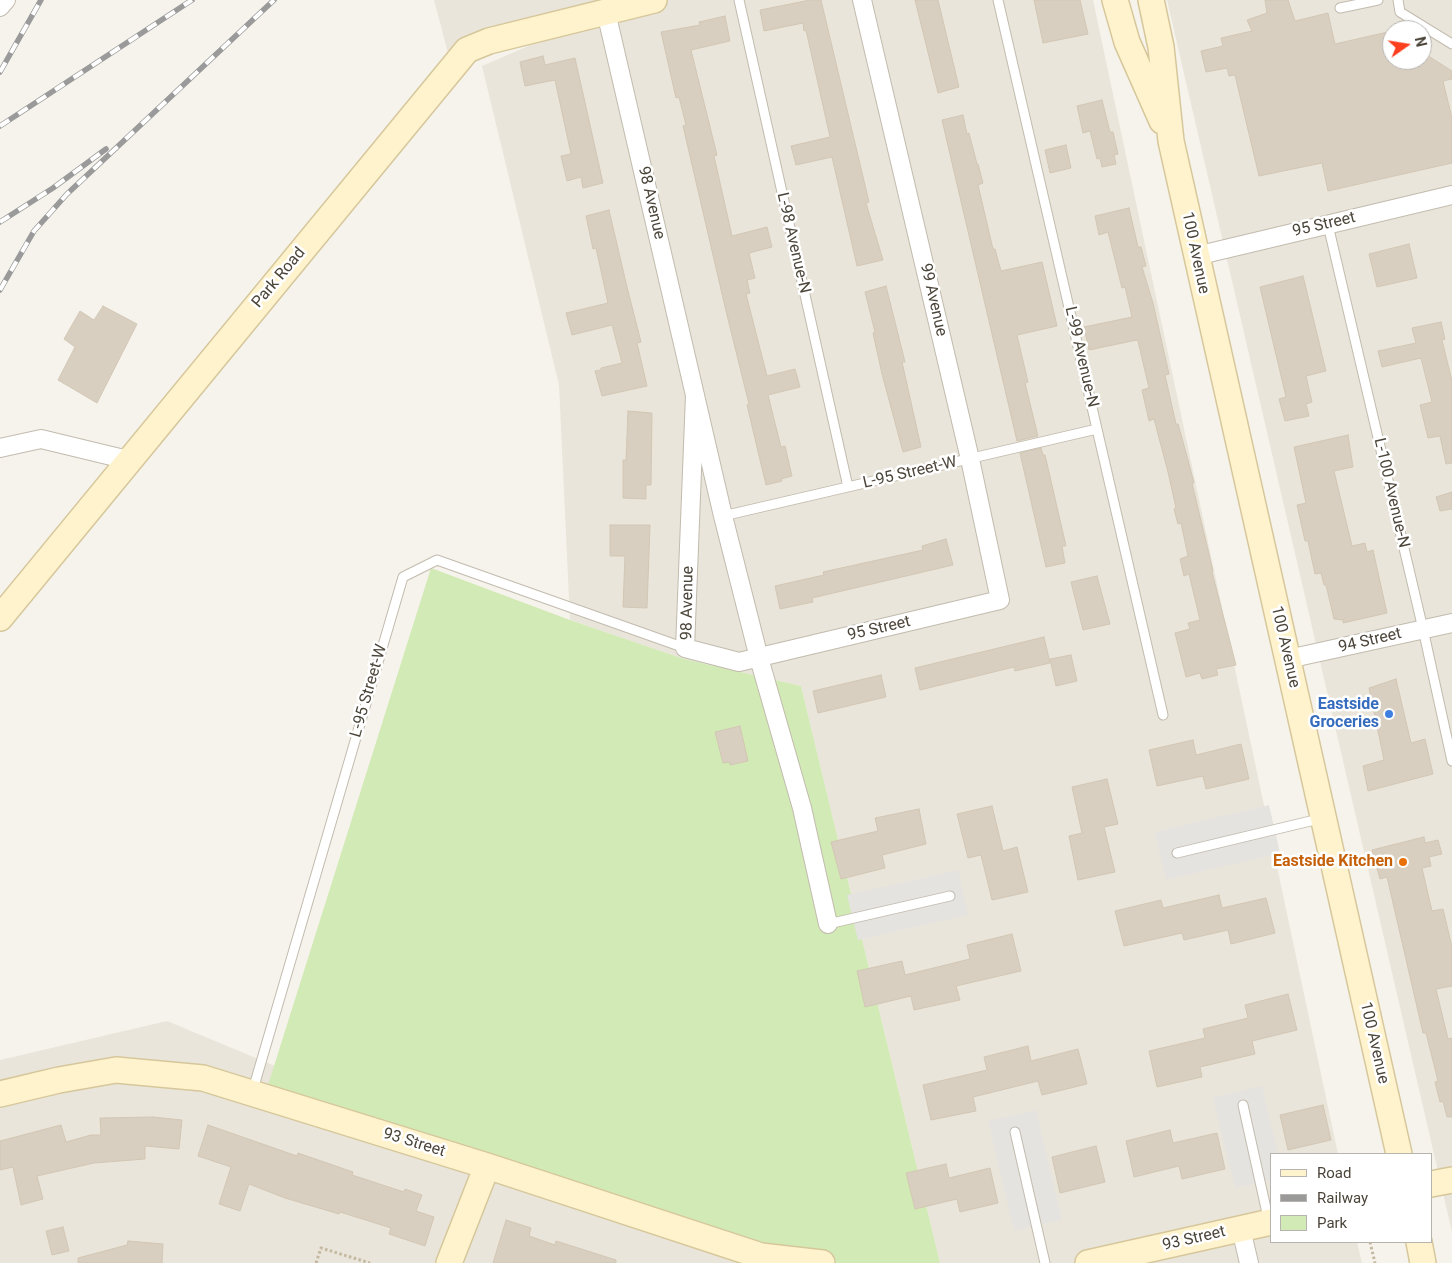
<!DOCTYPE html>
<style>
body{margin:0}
#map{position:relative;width:1452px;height:1263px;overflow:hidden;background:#f6f3ec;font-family:Roboto,sans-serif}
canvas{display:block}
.legend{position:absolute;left:1270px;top:1153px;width:162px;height:90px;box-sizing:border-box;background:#fff;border:1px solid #b7b4b0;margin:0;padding:6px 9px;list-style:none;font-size:15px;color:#4b4439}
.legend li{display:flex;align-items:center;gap:10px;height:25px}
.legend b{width:25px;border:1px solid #b7b4b0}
.north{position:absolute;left:1382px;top:20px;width:50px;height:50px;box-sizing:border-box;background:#fff;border:1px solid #b7b4b0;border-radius:50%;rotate:77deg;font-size:14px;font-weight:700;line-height:20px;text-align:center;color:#4b4439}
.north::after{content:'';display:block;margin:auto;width:18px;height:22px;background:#fc3f1d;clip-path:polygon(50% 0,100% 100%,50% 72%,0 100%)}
</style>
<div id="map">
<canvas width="1452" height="1263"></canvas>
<ul class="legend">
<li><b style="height:6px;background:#fff3cd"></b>Road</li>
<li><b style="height:6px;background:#9a9a9a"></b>Railway</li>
<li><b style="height:14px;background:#d2eab5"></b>Park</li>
</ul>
<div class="north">N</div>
</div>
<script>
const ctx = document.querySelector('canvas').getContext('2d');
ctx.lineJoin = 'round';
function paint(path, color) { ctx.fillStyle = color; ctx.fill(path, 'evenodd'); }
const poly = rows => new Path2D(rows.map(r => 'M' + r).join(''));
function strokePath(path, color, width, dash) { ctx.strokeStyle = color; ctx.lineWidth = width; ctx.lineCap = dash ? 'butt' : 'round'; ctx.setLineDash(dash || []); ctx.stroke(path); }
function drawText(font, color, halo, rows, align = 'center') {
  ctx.font = font + ' Roboto,sans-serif'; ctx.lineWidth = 5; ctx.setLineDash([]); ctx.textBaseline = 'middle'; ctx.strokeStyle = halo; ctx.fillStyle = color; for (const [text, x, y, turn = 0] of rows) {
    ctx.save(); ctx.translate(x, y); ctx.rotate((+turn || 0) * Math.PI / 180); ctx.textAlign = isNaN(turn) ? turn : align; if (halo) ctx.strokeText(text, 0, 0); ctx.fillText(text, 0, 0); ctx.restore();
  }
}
const residential = poly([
 [434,0,1093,0,1338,1154,1271,1154,1271,1242,1357,1242,1362,1263,940,1263,801,686,684,659,570,620,559,385,482,66,602,14,489,41,452,68],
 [1167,0,1452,0,1452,1232],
 [1392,30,1422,30,1422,60,1392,60],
 [167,1021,748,1263,0,1263,0,1060]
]);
const green = poly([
 [431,568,570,620,684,659,801,686,940,1263,747,1263,268,1085]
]);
const parking = poly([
 [1269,805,1280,853,1166,880,1155,832],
 [958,870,968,915,858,940,847,895],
 [1262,1086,1278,1154,1271,1154,1271,1180,1235,1188,1213,1098],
 [1036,1110,1062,1220,1014,1231,988,1121]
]);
const building = poly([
 [810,0,821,0,869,202,866,203,883,260,857,266,832,157,796,165,791,146,830,137,806,30,804,31,803,23,764,31,760,10,810,0],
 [915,0,938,0,959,87,938,93,915,0],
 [1034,0,1080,0,1088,34,1043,43,1034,0],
 [1265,0,1288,0,1295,21,1328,13,1335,44,1392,31,1392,60,1422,60,1422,52,1452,71,1452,79,1443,81,1452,118,1452,163,1328,191,1322,163,1259,176,1235,75,1229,76,1227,68,1206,72,1201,51,1223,46,1221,38,1252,31,1247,20,1267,13,1265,0],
 [725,16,730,41,691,50,717,155,714,156,732,236,767,227,772,247,749,253,755,278,747,280,750,293,746,294,767,376,795,369,800,387,768,395,781,447,785,446,792,476,781,479,782,481,766,485,747,405,749,404,726,311,683,126,686,125,679,97,676,98,661,32,700,25,699,22,725,16],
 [543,56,545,65,575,58,603,183,583,188,581,177,567,181,561,156,571,154,555,80,525,86,520,62,543,56],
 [1102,100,1110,132,1113,132,1118,154,1114,155,1116,164,1102,167,1100,158,1097,159,1090,131,1083,133,1077,106,1102,100],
 [963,115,967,134,969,133,977,164,978,164,983,183,978,185,993,249,995,249,1001,271,1042,262,1057,326,1017,335,1028,382,1025,383,1038,436,1017,441,942,120,963,115],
 [1066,145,1071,168,1050,173,1045,150,1066,145],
 [1129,208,1138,247,1141,247,1146,266,1142,267,1153,303,1169,374,1165,375,1176,424,1178,424,1188,460,1194,483,1192,483,1213,571,1212,572,1236,665,1216,669,1218,675,1202,679,1200,673,1186,677,1175,633,1190,629,1188,623,1200,620,1189,574,1184,576,1180,559,1188,556,1181,523,1178,524,1174,509,1176,508,1168,472,1154,419,1149,421,1142,390,1149,388,1138,341,1137,340,1089,350,1084,327,1132,317,1125,287,1122,288,1108,232,1099,235,1095,216,1129,208],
 [609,210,626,283,641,342,637,343,647,386,602,396,595,371,601,370,601,368,622,363,612,325,572,335,566,313,608,303,596,248,593,249,586,216,609,210],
 [1409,244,1417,278,1377,287,1369,254,1409,244],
 [1303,276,1326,371,1306,376,1312,402,1306,404,1309,416,1285,421,1279,399,1286,397,1260,287,1303,276],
 [886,286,905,362,902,362,921,447,903,452,882,374,873,333,875,332,865,292,886,286],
 [103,306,137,324,97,403,58,380,75,347,64,339,80,311,94,320,103,306],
 [1441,322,1445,339,1442,340,1452,381,1452,463,1446,464,1440,436,1428,438,1420,405,1432,402,1421,358,1382,367,1378,351,1416,343,1412,328,1441,322],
 [628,411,652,413,651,485,646,485,646,499,623,498,623,460,626,460,628,411],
 [1348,435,1353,467,1334,471,1352,546,1365,543,1367,552,1373,550,1387,613,1343,623,1343,620,1334,619,1326,585,1324,585,1321,573,1315,574,1308,541,1305,541,1297,505,1306,503,1294,447,1348,435],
 [1041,448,1043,455,1045,455,1066,546,1062,546,1065,563,1046,567,1020,453,1041,448],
 [1452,492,1452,509,1440,511,1436,497,1452,492],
 [610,525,650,525,647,608,623,607,625,556,610,556,610,525],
 [946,539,953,565,812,598,813,602,780,609,775,586,824,575,823,572,923,550,922,546,946,539],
 [1097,576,1110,624,1083,630,1071,582,1097,576],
 [1044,637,1050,663,1015,671,1014,667,920,690,915,668,1044,637],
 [1071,655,1077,681,1056,686,1050,659,1071,655],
 [881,675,886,697,818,713,813,691,881,675],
 [1396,679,1411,743,1425,739,1433,774,1368,791,1363,766,1384,760,1369,688,1396,679],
 [740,726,748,761,730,765,730,762,723,763,715,732,740,726],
 [1193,740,1196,755,1241,744,1249,779,1206,789,1203,776,1157,786,1149,750,1193,740],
 [1107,779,1118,824,1104,827,1115,872,1078,880,1069,836,1082,833,1072,787,1107,779],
 [992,806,1003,851,1017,847,1028,892,992,900,981,855,968,858,957,814,992,806],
 [919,809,926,844,882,855,885,868,841,879,831,842,878,831,875,818,919,809],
 [1424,837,1425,843,1438,840,1442,854,1429,857,1431,866,1422,868,1432,911,1443,909,1452,947,1452,986,1436,989,1448,1039,1452,1038,1452,1117,1447,1117,1443,1101,1440,1102,1435,1082,1438,1081,1426,1033,1423,1033,1387,877,1380,879,1372,850,1424,837],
 [1219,895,1222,908,1266,898,1275,933,1231,944,1228,930,1184,940,1182,933,1124,946,1115,911,1161,900,1163,908,1219,895],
 [1012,934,1021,971,956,986,960,1000,914,1010,911,996,865,1007,857,971,902,961,905,975,970,959,967,945,1012,934],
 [1288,994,1297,1030,1252,1041,1255,1054,1200,1067,1202,1077,1157,1087,1149,1051,1205,1038,1203,1029,1248,1018,1245,1005,1288,994],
 [1028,1046,1031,1061,1078,1049,1087,1084,1042,1095,1038,1081,973,1097,976,1111,931,1120,923,1085,987,1070,984,1057,1028,1046],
 [1323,1105,1331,1140,1288,1150,1280,1115,1323,1105],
 [153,1117,182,1120,179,1149,145,1146,145,1159,94,1163,37,1176,43,1199,21,1205,13,1167,0,1170,0,1141,61,1125,66,1142,91,1135,101,1135,100,1118,153,1117],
 [208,1125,297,1156,298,1153,353,1172,352,1175,404,1192,405,1189,422,1195,416,1211,434,1217,425,1246,389,1234,391,1228,340,1212,339,1214,285,1198,249,1184,240,1211,219,1204,231,1167,198,1156,208,1125],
 [1170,1130,1173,1143,1217,1133,1225,1169,1182,1179,1179,1166,1134,1177,1126,1141,1170,1130],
 [1096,1146,1105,1182,1060,1193,1052,1157,1096,1146],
 [946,1164,949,1178,990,1168,998,1203,960,1212,957,1199,915,1209,906,1173,946,1164],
 [506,1220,531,1228,529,1236,555,1245,556,1241,616,1260,616,1263,493,1263,506,1220],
 [63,1227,69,1251,52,1255,46,1231,63,1227],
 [128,1241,163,1244,162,1263,78,1263,78,1258,127,1245,128,1241]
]);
const path = poly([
 [1370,1242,1375,1263],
 [316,1263,321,1248,370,1263]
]);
const lane = poly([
 [739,0,848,487],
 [998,0,1163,715],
 [1398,0,1400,12,1452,44],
 [1340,8,1378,0],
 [1328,225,1423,629,1452,761],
 [723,516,1097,429],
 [1177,853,1323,818],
 [828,924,950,896],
 [252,1093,403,577,437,560,685,648],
 [1243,1105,1269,1222],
 [1015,1132,1045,1263]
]);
const street = poly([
 [0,7,6,0],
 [606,12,723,516,759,658,802,808,828,924],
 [1196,256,1452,195],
 [695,395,685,648,739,662,1000,600,970,459,862,0],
 [0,448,41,439,128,460],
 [1288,659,1452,623],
 [1241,1229,1249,1263]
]);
const secondary = poly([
 [1115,0,1127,42,1162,121],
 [1151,0,1161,47,1171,141,1399,1154],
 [0,618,467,50,489,41,654,0],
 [0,1094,59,1080,116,1070,203,1078,487,1166,761,1256,822,1263],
 [1431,1184,1452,1180],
 [1419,1242,1423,1263],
 [449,1263,487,1166],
 [1088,1263,1271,1222]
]);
const rail = poly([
 [0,72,41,0],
 [0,126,192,0],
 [0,222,53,188,106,149],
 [0,290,34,231,67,194,274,0]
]);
const markers = [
 [1389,714,5,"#3f7fe0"],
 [1403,862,5,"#e8710a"]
];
const streetNames = [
 ["98 Avenue",651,203,77],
 ["95 Street",1324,225,-13],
 ["L-98 Avenue-N",793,243,77],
 ["100 Avenue",1195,253,78],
 ["Park Road",279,278,-50],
 ["99 Avenue",933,300,77],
 ["L-99 Avenue-N",1081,357,77],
 ["L-95 Street-W",910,473,-13],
 ["L-100 Avenue-N",1391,493,77],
 ["98 Avenue",688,603,-89],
 ["95 Street",879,629,-13],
 ["94 Street",1370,641,-13],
 ["100 Avenue",1285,647,77],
 ["L-95 Street-W",369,691,-74],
 ["100 Avenue",1374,1043,77],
 ["93 Street",414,1143,17],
 ["93 Street",1194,1239,-13]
];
const shopNames = [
 ["Eastside",1379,705],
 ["Groceries",1379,723]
];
const foodNames = [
 ["Eastside Kitchen",1393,862]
];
paint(residential, '#eae5da');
paint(green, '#d2eab5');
paint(parking, '#e5e3e0');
paint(building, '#d8cfc1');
strokePath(building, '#d3c7b4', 1);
strokePath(lane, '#c2bbae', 11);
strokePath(street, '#c2bbae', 20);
strokePath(secondary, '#d6c79b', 28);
strokePath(path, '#c4b79f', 3, [2.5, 2.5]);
strokePath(lane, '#fff', 9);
strokePath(street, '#fff', 18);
strokePath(secondary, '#fff3cd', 25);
strokePath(rail, '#9a9a9a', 5.5);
strokePath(rail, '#fff', 4, [11]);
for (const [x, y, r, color] of markers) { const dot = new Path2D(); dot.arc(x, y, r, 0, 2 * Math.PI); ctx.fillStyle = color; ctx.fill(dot); strokePath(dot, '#fff', 2); }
drawText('16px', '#4b4439', '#fff', streetNames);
drawText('bold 16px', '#366cbe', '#fff', shopNames, 'right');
drawText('bold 16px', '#c56008', '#fff', foodNames, 'right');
</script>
